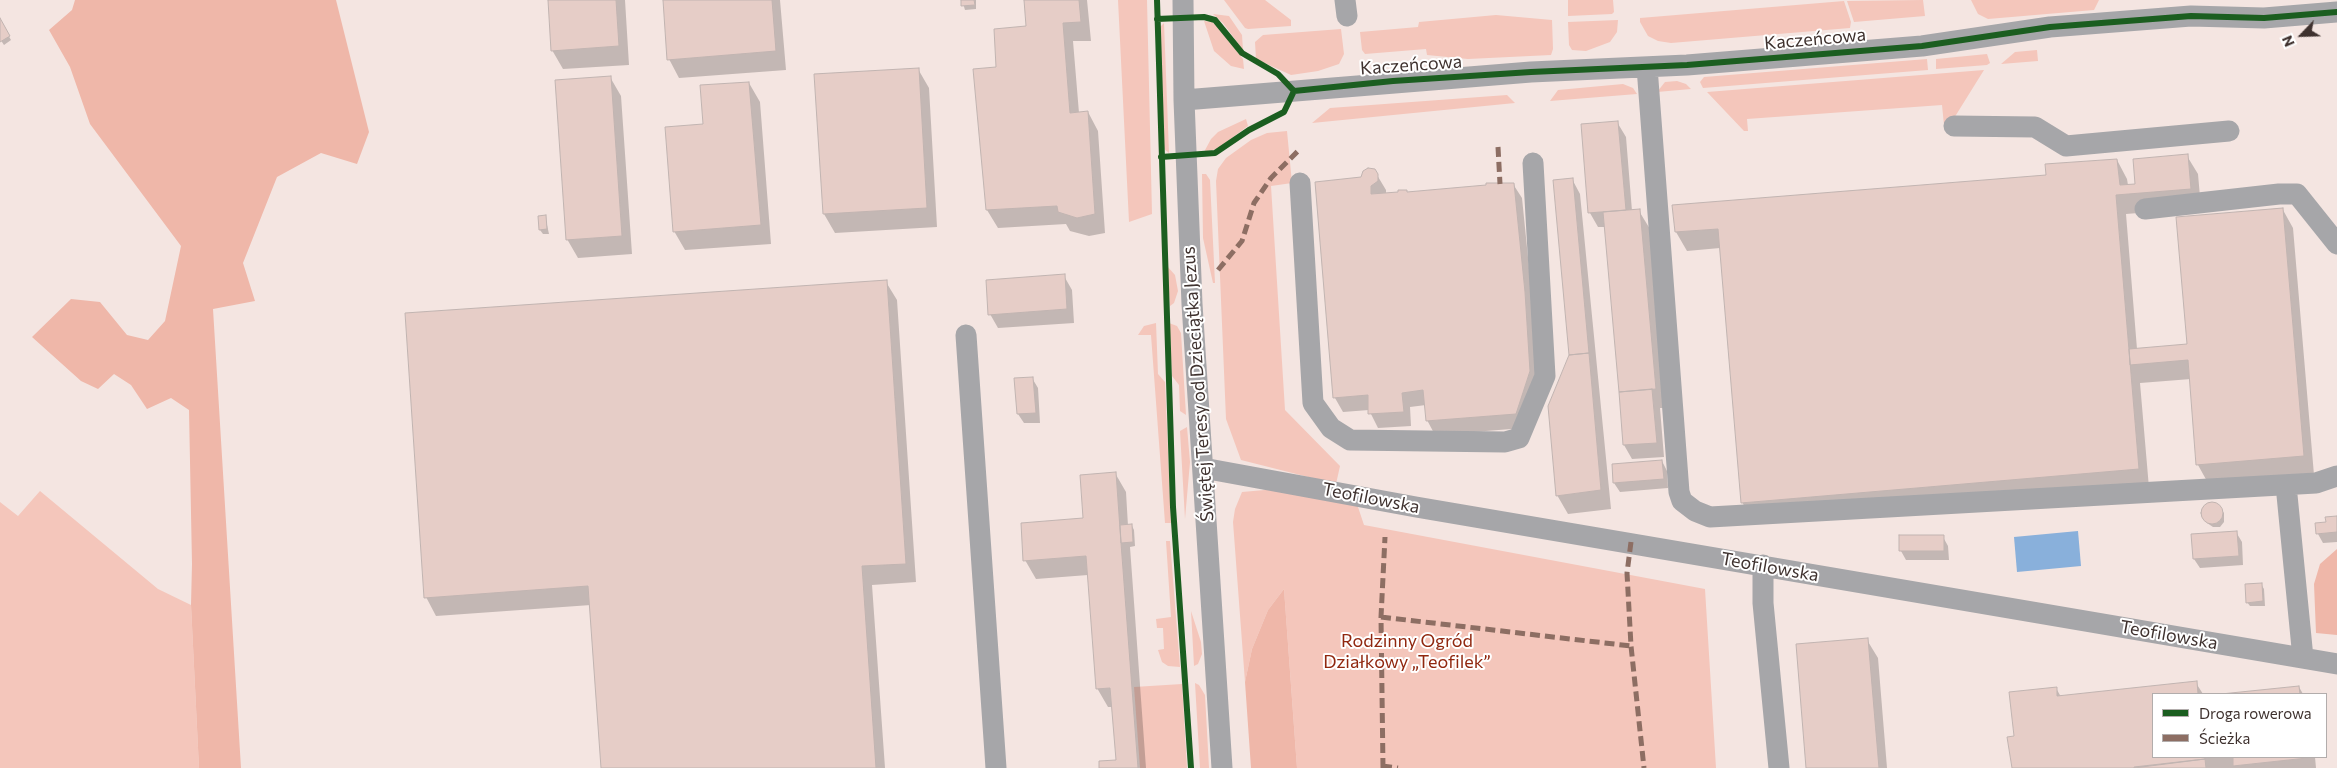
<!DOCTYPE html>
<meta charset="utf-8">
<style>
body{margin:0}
#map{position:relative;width:2337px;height:768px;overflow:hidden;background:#f4e5e1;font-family:Commissioner,sans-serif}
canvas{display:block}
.legend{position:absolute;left:2152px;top:693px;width:175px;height:65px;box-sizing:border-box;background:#fff;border:1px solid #b2adac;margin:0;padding:6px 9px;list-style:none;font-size:15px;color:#3f322f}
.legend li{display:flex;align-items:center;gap:10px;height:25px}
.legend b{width:25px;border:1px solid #b2adac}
.north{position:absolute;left:2277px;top:10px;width:50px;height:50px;-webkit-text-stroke:4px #fff;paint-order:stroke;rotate:246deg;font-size:14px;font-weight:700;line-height:20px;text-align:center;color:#3f322f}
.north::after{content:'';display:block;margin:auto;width:18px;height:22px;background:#3f322f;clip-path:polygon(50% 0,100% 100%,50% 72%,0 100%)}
</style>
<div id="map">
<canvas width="2337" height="768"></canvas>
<ul class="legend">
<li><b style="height:6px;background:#1b5e20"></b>Droga rowerowa</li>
<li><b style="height:6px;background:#8d6e63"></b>Ścieżka</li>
</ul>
<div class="north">N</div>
</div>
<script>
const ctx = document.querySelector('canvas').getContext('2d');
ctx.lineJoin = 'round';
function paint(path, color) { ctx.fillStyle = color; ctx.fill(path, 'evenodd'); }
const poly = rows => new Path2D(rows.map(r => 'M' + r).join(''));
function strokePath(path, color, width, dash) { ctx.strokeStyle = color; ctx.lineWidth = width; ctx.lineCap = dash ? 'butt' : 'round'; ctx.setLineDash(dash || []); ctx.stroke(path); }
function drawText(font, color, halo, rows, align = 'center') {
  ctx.font = font + ' Commissioner,sans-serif'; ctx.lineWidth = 4; ctx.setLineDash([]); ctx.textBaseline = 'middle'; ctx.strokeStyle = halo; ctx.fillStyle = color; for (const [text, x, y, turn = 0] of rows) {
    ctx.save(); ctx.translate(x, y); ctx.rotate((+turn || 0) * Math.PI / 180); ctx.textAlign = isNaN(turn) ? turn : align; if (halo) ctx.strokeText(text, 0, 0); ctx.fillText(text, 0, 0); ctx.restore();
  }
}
const green = poly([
 [1118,0,1147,0,1152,214,1129,222],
 [1224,0,1265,0,1291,20,1291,26,1248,29,1245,28],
 [1568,0,1613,0,1614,12,1612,14,1568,16],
 [1923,0,1925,16,1854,22,1847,1],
 [1971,0,2099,0,2094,10,1988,19,1978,14],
 [1844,1,1851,22,1850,28,1671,43,1658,41,1648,36,1640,22,1640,18],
 [1213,14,1229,16,1242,35,1243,50,1223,23],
 [1496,15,1552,20,1553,49,1551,55,1468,59,1427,55,1426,49,1365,54,1362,50,1360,32,1418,27,1419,22],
 [1618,20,1617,32,1610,42,1586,51,1572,50,1569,45,1568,22],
 [1204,21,1212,22,1219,28,1243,59,1244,69,1231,66,1214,51],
 [1164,23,1169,153,1164,149,1160,27],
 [1341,29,1344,54,1339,64,1318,71,1291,75,1256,59,1255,42,1263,35],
 [2037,50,2038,61,2001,64,2015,52],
 [1987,54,1990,63,1987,65,1936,69,1936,59],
 [1927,59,1928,70,1703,88,1700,82,1704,77],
 [1984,70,1951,123,1944,125,1942,105,1747,119,1748,131,1744,131,1707,92],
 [1677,81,1686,84,1691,89,1657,92,1665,82],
 [1623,84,1633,88,1637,94,1550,101,1558,90],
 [1507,95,1515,103,1312,123,1330,108],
 [1246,119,1248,126,1217,149,1204,152,1211,139,1218,132],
 [1287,131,1292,183,1271,186,1285,410,1340,466,1336,484,1241,460,1226,419,1216,181,1218,169,1226,158,1251,140,1267,133],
 [1202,174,1206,174,1210,180,1215,283,1213,283,1203,238],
 [1167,266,1175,275,1178,291,1174,303,1170,306],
 [1156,323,1158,374,1165,382,1171,523,1165,523,1151,335,1138,335,1144,326],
 [1169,323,1177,326,1181,333,1186,415,1180,411,1179,385,1172,376],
 [1187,427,1190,462,1185,519,1180,431],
 [1276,489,1357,504,1364,525,1705,589,1716,768,1297,768,1284,589,1268,610,1252,649,1245,682,1233,522,1235,509,1242,492],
 [40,491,158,589,191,605,199,768,0,768,0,502,18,516],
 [1166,541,1170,541,1180,667,1168,666,1162,662,1158,650,1164,649,1163,628,1157,628,1156,619,1171,617],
 [1191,611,1201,642,1202,654,1198,664,1194,666],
 [1195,683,1199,685,1205,695,1209,768,1200,768],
 [1182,684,1187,768,1140,768,1134,687]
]);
const forest = poly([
 [75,0,336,0,369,132,357,164,321,153,277,177,243,263,255,301,213,309,241,768,199,768,191,605,192,564,189,410,171,398,147,409,131,385,114,374,98,389,81,381,32,337,71,299,100,302,127,335,148,340,165,321,181,246,90,124,70,67,49,30,72,10],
 [2337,549,2337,635,2316,633,2314,584,2320,564],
 [1284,589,1297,768,1251,768,1245,682,1252,649,1268,610]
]);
const water = poly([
 [2078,531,2081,566,2017,572,2014,537]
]);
const shadow = poly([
 [549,0,625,0,629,65,563,69,552,50],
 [664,0,780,0,786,70,679,78,669,59],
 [962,0,976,0,976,9,965,10],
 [1026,0,1087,0,1091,41,1073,41,1079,113,1088,112,1098,131,1105,233,1089,236,1070,231,1066,224,998,228,987,210,998,68,1027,27],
 [0,21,11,40,4,45,0,39],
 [918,69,929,88,937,227,835,233,824,214,815,75],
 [610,77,621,96,632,254,578,258,567,239],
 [749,83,760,102,771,244,685,250,674,231,704,125],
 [1617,122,1626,137,1632,211,1639,211,1650,229,1665,408,1660,408,1664,457,1632,459,1624,445,1606,227,1598,227,1590,213,1582,125],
 [2187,156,2198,174,2201,208,2126,214,2137,349,2188,345,2283,210,2293,228,2314,475,2208,483,2198,465,2191,379,2140,383,2149,488,1753,521,1742,502,1720,248,1687,251,1676,232,1674,207,2047,176,2117,160,2127,179,2128,185,2136,185],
 [1377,175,1386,190,1386,195,1513,184,1522,198,1533,307,1537,386,1524,428,1435,435,1427,420,1426,405,1410,407,1411,426,1378,428,1369,410,1343,412,1335,398,1316,183],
 [1572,179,1580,194,1611,509,1568,514,1557,495,1570,355],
 [545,216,549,234,543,234,540,230],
 [1064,276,1072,290,1074,323,998,328,990,314],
 [886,282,897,300,916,582,872,585,885,768,602,768,591,605,436,616,426,597],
 [1032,378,1038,388,1040,423,1024,423,1018,414],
 [1662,461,1667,471,1668,488,1620,492,1614,483],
 [1115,473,1126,492,1128,526,1132,526,1134,530,1135,546,1130,547,1146,768,1101,768,1117,762,1113,707,1108,707,1097,688,1088,575,1036,579,1025,560,1085,519],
 [2215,503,2224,513,2224,522,2220,527,2213,527,2207,523,2203,510,2207,504],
 [2337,518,2337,542,2323,543,2318,534,2327,523],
 [2236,532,2242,542,2243,565,2200,568,2194,559],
 [1943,537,1948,546,1949,560,1906,560,1901,551],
 [2261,584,2264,589,2265,606,2250,606,2247,602],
 [1867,640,1878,658,1887,768,1807,768],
 [2196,683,2203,694,2153,694,2153,757,2315,757,2316,768,2013,768,2015,737,2056,688,2061,697],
 [2299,687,2303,694,2233,694]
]);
const building = poly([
 [548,0,616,0,619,46,551,51,548,0],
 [663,0,772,0,776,51,667,60,663,0],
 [961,0,974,0,975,5,961,6,961,0],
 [1024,0,1079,0,1081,22,1063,23,1070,113,1088,111,1095,214,1077,218,1058,212,1057,206,986,210,973,69,996,67,994,29,1026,26,1024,0],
 [0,18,10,36,0,42,0,18],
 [919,68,927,208,823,214,814,74,919,68],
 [611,76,622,236,566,240,555,80,611,76],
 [749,82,761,225,673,232,665,127,703,124,700,85,749,82],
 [1618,121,1626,210,1588,213,1581,124,1618,121],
 [2188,154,2191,189,2116,195,2139,469,1741,503,1718,229,1675,232,1672,205,2046,175,2045,164,2117,159,2120,185,2135,184,2133,159,2188,154],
 [1368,168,1375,169,1378,174,1378,181,1371,186,1371,194,1398,192,1398,190,1407,190,1407,192,1486,185,1486,183,1514,183,1525,292,1530,371,1516,414,1426,421,1423,390,1402,393,1404,412,1368,414,1368,395,1333,398,1315,182,1361,177,1363,171,1368,168],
 [1573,178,1589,353,1569,355,1553,180,1573,178],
 [2283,208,2304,456,2196,465,2188,360,2130,365,2129,349,2187,344,2176,217,2283,208],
 [1640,209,1656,389,1619,392,1603,212,1640,209],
 [546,215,547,229,539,230,538,216,546,215],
 [1065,274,1067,309,988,315,986,280,1065,274],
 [887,280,906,564,862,566,876,768,601,768,588,586,424,598,405,313,887,280],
 [1589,353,1601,490,1556,496,1548,406,1569,355,1589,353],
 [1033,377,1036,413,1017,414,1014,378,1033,377],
 [1652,389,1657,443,1623,445,1619,392,1652,389],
 [1662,460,1664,479,1613,483,1612,464,1662,460],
 [1116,472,1121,543,1138,768,1099,768,1099,761,1116,760,1110,688,1096,689,1086,556,1023,561,1021,523,1083,518,1080,475,1116,472],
 '2201 513a11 11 0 1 1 22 0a11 11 0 1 1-22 0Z',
 [2337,516,2337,532,2316,534,2315,523,2326,522,2325,517,2337,516],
 [1132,524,1133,542,1121,543,1120,525,1132,524],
 [2237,531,2239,556,2193,559,2191,534,2237,531],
 [1899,535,1944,535,1944,551,1899,551,1899,535],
 [2262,583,2263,601,2246,603,2245,584,2262,583],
 [1868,638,1879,768,1806,768,1796,644,1868,638],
 [2197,681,2198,694,2153,694,2153,757,2205,757,2205,759,2134,768,2012,768,2007,737,2014,736,2009,692,2057,687,2057,696,2197,681],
 [2299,686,2300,694,2221,694,2299,686],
 [2233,757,2307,757,2307,758,2233,766,2233,757],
 [2205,759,2206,768,2134,768,2134,767,2205,759]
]);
const minor = poly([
 [1183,0,1184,100,1192,304,1222,768],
 [1345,0,1347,16],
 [1647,67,1679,492,1682,501,1695,511,1710,517,2316,483,2337,476],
 [1184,100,1531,72,1687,65,1922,46,2050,27,2191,16,2264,18,2337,12],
 [1954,126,2035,127,2066,146,2229,131],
 [1300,183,1313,403,1331,428,1350,440,1505,442,1519,438,1545,376,1533,163],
 [2145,209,2279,194,2297,194,2337,244],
 [966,335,996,768],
 [1203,468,1416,507,2337,664],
 [2286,485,2303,658],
 [1763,565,1763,603,1779,768]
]);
const quiet = poly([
 [1498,147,1500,184],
 [1218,270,1242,241,1254,203,1271,178,1298,151],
 [1631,542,1627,573,1631,646,1644,768],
 [1381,617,1631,646],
 [1382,766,1398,768],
 [1383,768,1381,617,1385,537]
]);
const cycleway = poly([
 [1157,0,1173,507,1191,768],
 [1157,19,1204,17,1215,20,1242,53,1278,74,1294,91],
 [1294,91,1393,81,1531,72,1687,65,1922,46,2050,27,2191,16,2264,18,2337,12],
 [1161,157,1215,153,1249,130,1284,112,1294,91]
]);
const streetNames = [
 ["Kaczeńcowa",1815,39,-5],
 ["Kaczeńcowa",1411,65,-4],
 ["Świętej Teresy od Dzieciątka Jezus",1198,384,-94],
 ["Teofilowska",1371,498,11],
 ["Teofilowska",1770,567,10],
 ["Teofilowska",2169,635,10]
];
const parkNames = [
 ["Rodzinny Ogród",1407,641],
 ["Działkowy „Teofilek”",1407,662]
];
paint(green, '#f4c6bb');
paint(forest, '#efb7a9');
paint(water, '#89b0db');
paint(shadow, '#0003');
paint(building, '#e6cdc7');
strokePath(building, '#c1b4b1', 1);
strokePath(minor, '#a6a6a9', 21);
strokePath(quiet, '#8d6e63', 5, [10, 5]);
strokePath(cycleway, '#1b5e20', 6);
drawText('18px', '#3f322f', '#fff', streetNames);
drawText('18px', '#90270f', '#fff', parkNames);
</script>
